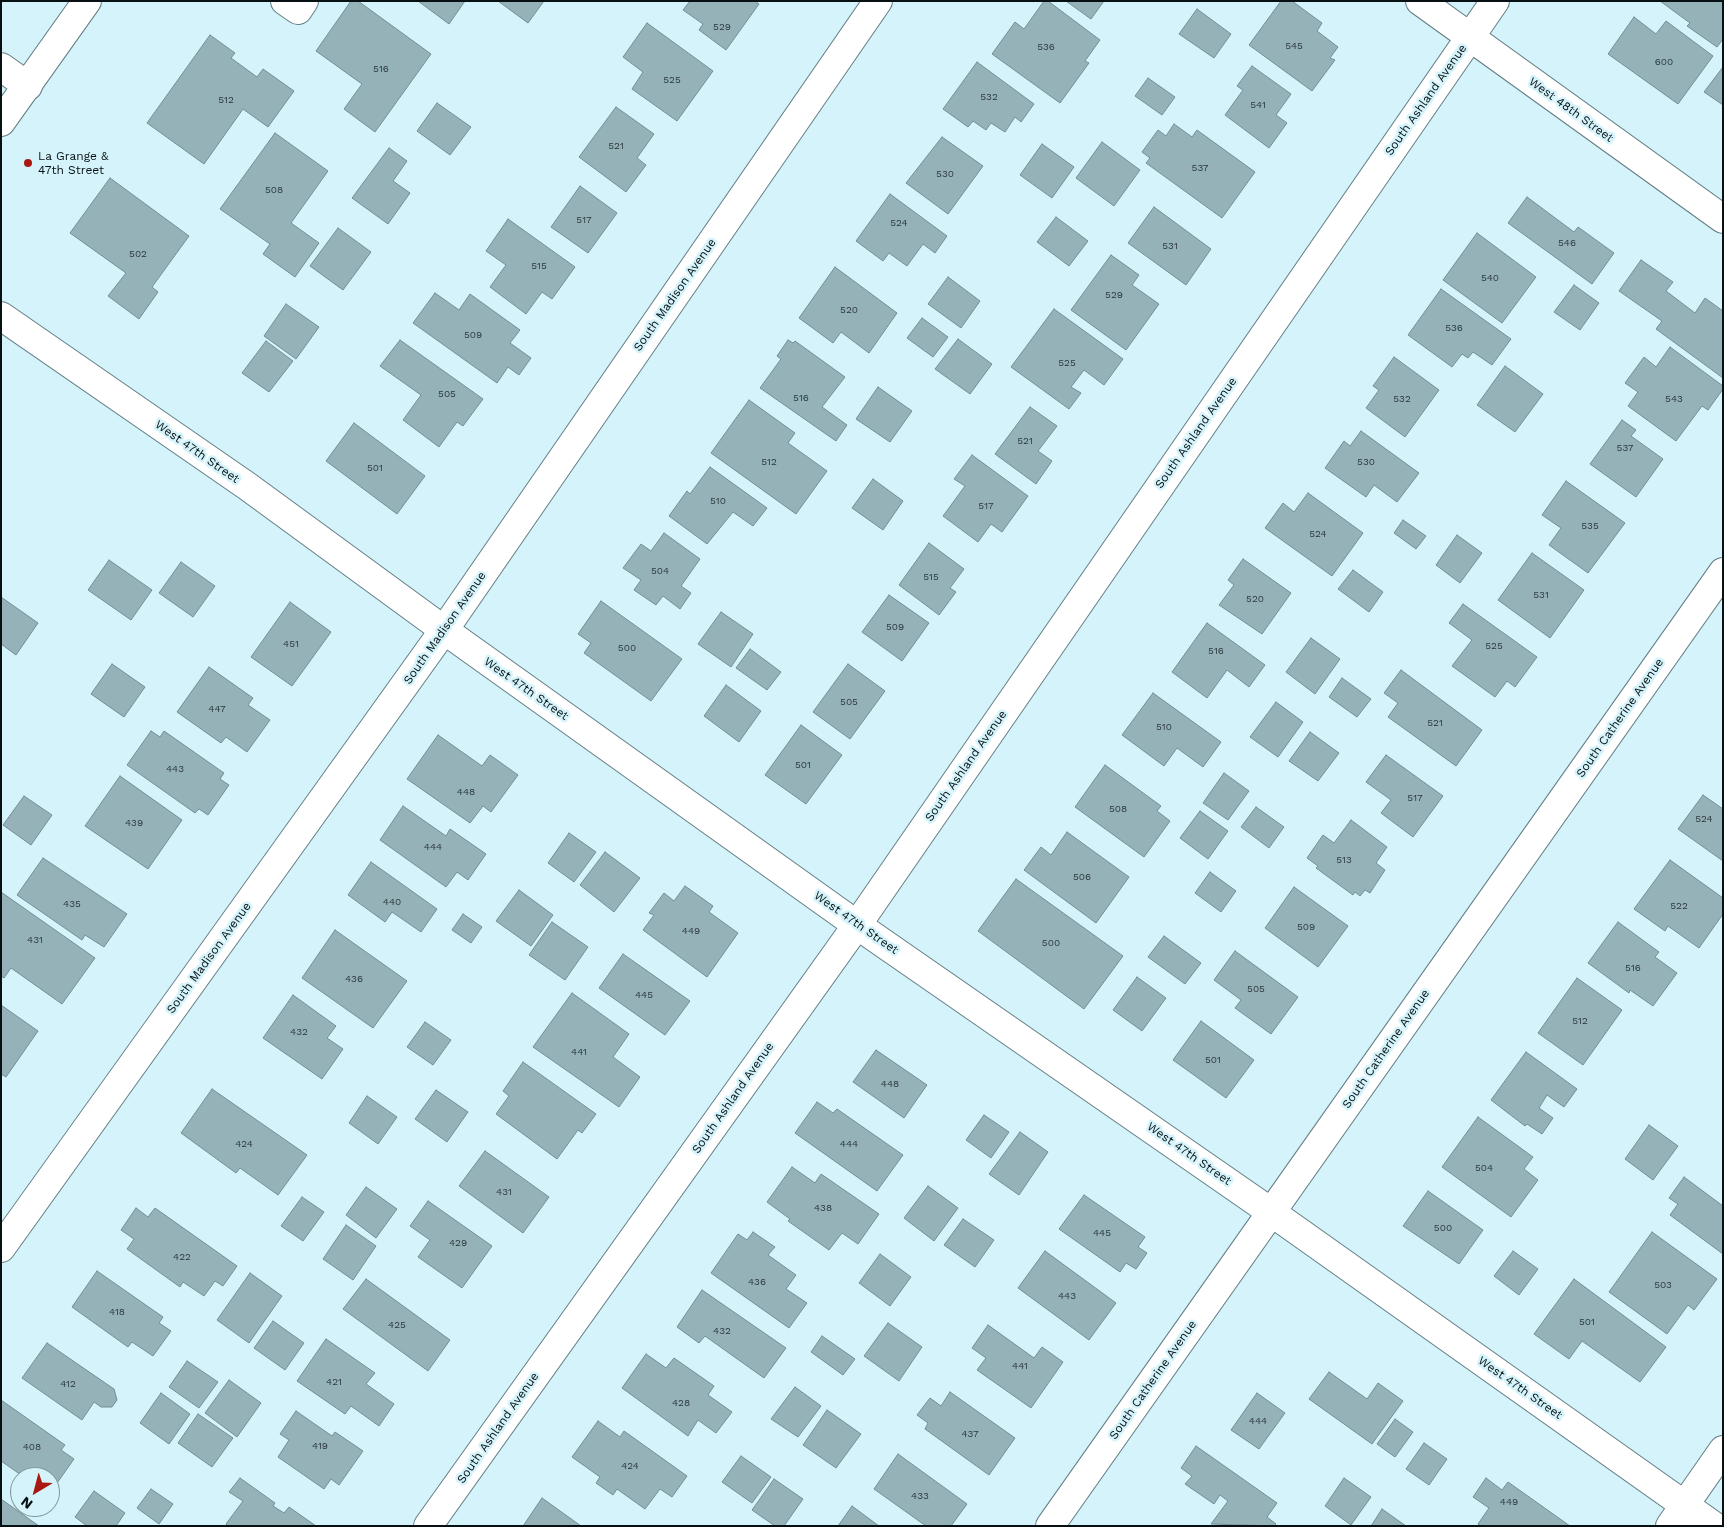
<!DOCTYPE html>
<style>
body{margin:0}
#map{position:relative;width:1724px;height:1527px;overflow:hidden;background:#d5f3fa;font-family:"Work Sans",sans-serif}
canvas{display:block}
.frame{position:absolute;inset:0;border:2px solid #071114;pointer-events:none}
.north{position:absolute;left:10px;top:1467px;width:50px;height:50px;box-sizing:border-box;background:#d5f3fa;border:1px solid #83999e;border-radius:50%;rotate:217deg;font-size:14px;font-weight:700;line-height:20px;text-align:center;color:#071114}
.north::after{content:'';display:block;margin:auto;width:18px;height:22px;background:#a91711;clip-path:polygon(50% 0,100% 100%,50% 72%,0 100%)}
</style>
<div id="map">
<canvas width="1724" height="1527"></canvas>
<div class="frame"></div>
<div class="north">N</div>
</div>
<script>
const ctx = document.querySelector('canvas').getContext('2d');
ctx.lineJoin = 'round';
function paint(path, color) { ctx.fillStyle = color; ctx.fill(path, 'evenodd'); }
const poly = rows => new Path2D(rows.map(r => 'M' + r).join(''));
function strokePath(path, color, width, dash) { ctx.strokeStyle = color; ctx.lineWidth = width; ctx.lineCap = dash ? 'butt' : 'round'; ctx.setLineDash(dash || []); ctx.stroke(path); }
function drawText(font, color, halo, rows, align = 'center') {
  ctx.font = font + ' "Work Sans",sans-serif'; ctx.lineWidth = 5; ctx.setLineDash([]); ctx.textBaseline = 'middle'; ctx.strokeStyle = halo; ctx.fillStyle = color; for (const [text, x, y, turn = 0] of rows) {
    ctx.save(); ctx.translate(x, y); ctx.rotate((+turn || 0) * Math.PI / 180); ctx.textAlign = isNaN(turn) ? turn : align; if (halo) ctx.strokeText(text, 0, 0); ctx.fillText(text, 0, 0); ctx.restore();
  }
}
const building = poly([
 [351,1,358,1,431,54,375,132,344,109,362,84,316,51,351,1],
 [418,1,465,1,449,24,418,1],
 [498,1,544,1,528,23,498,1],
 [690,1,755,1,759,4,726,50,699,30,703,24,683,10,690,1],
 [1044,1,1048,1,1100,40,1085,61,1089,63,1060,103,992,54,1015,22,1024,29,1044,1],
 [1066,1,1104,1,1091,19,1066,1],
 [1281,1,1292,1,1322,23,1317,31,1338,47,1330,58,1335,60,1312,91,1249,45,1281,1],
 [1660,1,1723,1,1723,39,1717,47,1687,26,1690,23,1660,1],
 [1197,9,1231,34,1214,58,1179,34,1197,9],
 [1634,17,1656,34,1666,21,1713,56,1678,104,1608,54,1634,17],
 [647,23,713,71,677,121,632,89,643,72,623,57,647,23],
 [210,35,235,53,231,58,257,77,263,69,294,91,268,127,243,109,204,164,147,123,210,35],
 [977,62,1034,104,1021,122,1015,117,1005,132,991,123,986,130,973,121,968,127,943,109,977,62],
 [1252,66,1291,94,1276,115,1287,123,1269,148,1225,115,1243,90,1237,86,1252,66],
 [1723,67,1723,105,1704,92,1723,67],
 [1148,78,1175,97,1162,115,1135,96,1148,78],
 [437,103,471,127,450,155,417,131,437,103],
 [616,107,654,134,637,158,646,165,626,192,579,157,616,107],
 [1174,124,1192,137,1197,130,1255,172,1222,218,1146,163,1150,158,1142,152,1158,130,1166,136,1174,124],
 [275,133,328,171,291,223,319,243,295,277,263,254,270,244,220,209,275,133],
 [942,137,983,166,948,214,906,183,942,137],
 [1102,142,1140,170,1114,206,1076,178,1102,142],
 [1042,144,1074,167,1052,198,1020,175,1042,144],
 [389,148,407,161,393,181,410,193,388,224,352,198,389,148],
 [110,178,189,236,152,287,158,292,139,319,108,296,126,273,70,233,110,178],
 [580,186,617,213,588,253,551,227,580,186],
 [890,194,947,236,935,253,923,244,907,266,889,253,883,261,856,241,890,194],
 [1527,197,1574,232,1578,227,1614,253,1592,284,1508,223,1527,197],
 [1154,207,1211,249,1186,285,1128,243,1154,207],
 [1056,217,1088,241,1069,266,1037,242,1056,217],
 [508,219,575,267,552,299,542,292,526,314,490,287,506,265,486,251,508,219],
 [338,228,371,252,343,290,310,266,338,228],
 [1477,233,1536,277,1502,323,1443,280,1477,233],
 [1111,255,1139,275,1132,285,1159,304,1126,350,1071,310,1111,255],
 [1641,260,1673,282,1666,291,1695,313,1705,298,1723,311,1723,378,1656,329,1662,321,1619,291,1641,260],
 [835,267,897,313,869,353,841,332,833,343,799,318,835,267],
 [948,277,980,301,961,328,928,304,948,277],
 [1574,285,1599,303,1580,330,1554,312,1574,285],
 [1441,289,1511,339,1492,365,1473,352,1468,358,1462,354,1452,367,1408,335,1441,289],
 [435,293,459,310,470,294,520,330,510,343,531,358,519,375,508,367,497,383,413,323,435,293],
 [286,304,319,327,296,359,264,336,286,304],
 [1054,309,1123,359,1104,385,1084,370,1071,387,1081,393,1069,409,1011,367,1054,309],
 [922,318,948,337,933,357,907,338,922,318],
 [958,339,992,364,970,394,935,369,958,339],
 [400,340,483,399,463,426,457,422,439,447,403,420,421,395,380,366,400,340],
 [788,340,793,343,795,341,845,377,822,407,847,425,836,441,760,388,781,359,777,356,788,340],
 [266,341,293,361,269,392,242,373,266,341],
 [1670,347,1723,386,1723,389,1708,410,1702,406,1676,441,1628,406,1638,392,1625,383,1644,357,1656,367,1670,347],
 [1394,357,1439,390,1405,437,1366,408,1379,390,1373,386,1394,357],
 [1505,366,1543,394,1515,432,1477,405,1505,366],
 [878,387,912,411,890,442,856,419,878,387],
 [749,400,795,433,788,443,827,471,796,514,711,453,749,400],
 [1030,407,1057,426,1038,451,1052,461,1036,484,995,454,1030,407],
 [1622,420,1636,430,1631,436,1663,459,1636,497,1590,464,1622,420],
 [354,423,425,476,397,514,326,461,354,423],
 [1361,431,1419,473,1397,502,1374,485,1366,497,1325,468,1344,441,1350,446,1361,431],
 [972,455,1028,496,1002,532,991,524,978,542,943,516,965,486,954,479,972,455],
 [710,467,767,508,753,526,733,512,707,544,669,516,687,491,690,494,710,467],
 [873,479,903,501,883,530,852,508,873,479],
 [1566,481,1625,523,1588,573,1549,545,1561,528,1542,515,1566,481],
 [1308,493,1363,533,1332,576,1265,528,1283,503,1294,512,1308,493],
 [1403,520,1426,536,1416,549,1394,533,1403,520],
 [664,533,700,559,681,586,691,593,680,609,663,596,656,605,634,590,641,580,623,568,641,544,651,551,664,533],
 [1457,535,1482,553,1460,583,1436,565,1457,535],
 [929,543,964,569,950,588,956,592,939,615,899,585,929,543],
 [1532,553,1584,590,1550,638,1498,600,1532,553],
 [1243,559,1291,593,1262,634,1219,605,1234,585,1228,580,1243,559],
 [109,560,152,590,131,620,88,590,109,560],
 [181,562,215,586,193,617,159,593,181,562],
 [1353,570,1383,592,1369,612,1338,589,1353,570],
 [889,595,929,623,902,661,862,632,889,595],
 [1,597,38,623,16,655,1,644,1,597],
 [601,601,682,659,651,701,584,653,591,643,578,634,601,601],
 [290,602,331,632,292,686,251,657,290,602],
 [1463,604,1537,657,1515,687,1507,681,1495,697,1452,666,1472,640,1449,623,1463,604],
 [721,612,753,634,731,667,698,644,721,612],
 [1207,623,1265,665,1249,687,1227,670,1207,698,1172,672,1207,623],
 [1311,638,1340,659,1315,694,1286,672,1311,638],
 [750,649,781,672,767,690,736,668,750,649],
 [112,664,145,687,124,717,91,694,112,664],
 [848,664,885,691,850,739,813,712,848,664],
 [209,667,253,698,248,705,270,720,247,752,226,737,221,743,177,712,209,667],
 [1401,670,1482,730,1456,766,1388,717,1398,703,1384,693,1401,670],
 [1342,678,1371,699,1357,717,1329,697,1342,678],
 [726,685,761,711,739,742,704,716,726,685],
 [1153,693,1221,742,1203,767,1177,748,1164,766,1122,735,1153,693],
 [1276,702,1303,722,1278,757,1250,737,1276,702],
 [801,725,842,755,806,804,765,775,801,725],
 [151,731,160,737,164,731,224,773,220,779,229,785,208,815,199,809,195,813,127,765,151,731],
 [1310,732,1339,753,1318,781,1289,761,1310,732],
 [438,735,482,766,490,755,518,775,491,812,483,806,470,823,407,779,438,735],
 [1386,755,1443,796,1413,837,1381,813,1391,800,1366,782,1386,755],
 [1105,765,1161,806,1157,811,1170,821,1144,857,1075,807,1105,765],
 [1224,773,1249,791,1228,820,1203,803,1224,773],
 [120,776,182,820,148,869,85,826,120,776],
 [1703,795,1723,809,1723,861,1678,829,1703,795],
 [24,796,52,815,31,845,3,825,24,796],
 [403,806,446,836,450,829,486,854,468,880,457,872,446,887,380,840,403,806],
 [1256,807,1284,827,1269,848,1241,827,1256,807],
 [1200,811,1228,831,1208,859,1180,838,1200,811],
 [1351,820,1387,847,1376,863,1385,870,1370,893,1365,890,1360,896,1355,892,1353,895,1316,868,1318,866,1307,858,1323,835,1334,843,1351,820],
 [1067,832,1129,877,1096,923,1024,870,1041,847,1051,855,1067,832],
 [569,833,596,852,574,882,548,863,569,833],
 [605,852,640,878,614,912,580,885,605,852],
 [43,858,127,914,104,947,85,935,82,940,17,895,43,858],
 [1670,860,1723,898,1723,914,1699,948,1668,926,1665,931,1634,909,1670,860],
 [371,862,437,909,421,932,392,912,385,922,348,895,371,862],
 [1210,872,1236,891,1221,912,1195,893,1210,872],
 [1016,879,1123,956,1084,1009,978,931,1016,879],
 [685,886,713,906,709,912,738,933,707,977,643,930,654,915,649,913,664,893,674,901,685,886],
 [1294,887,1348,926,1318,967,1265,928,1294,887],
 [519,890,553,915,531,946,496,921,519,890],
 [1,892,95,958,62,1004,11,968,4,978,1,976,1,892],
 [463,914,482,927,471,943,452,930,463,914],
 [552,922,588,947,565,980,529,955,552,922],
 [1618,922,1659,952,1655,957,1677,973,1653,1006,1630,990,1629,993,1588,963,1618,922],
 [335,930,407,981,373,1028,302,978,335,930],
 [1164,936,1201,963,1185,984,1148,957,1164,936],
 [1235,951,1298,997,1271,1034,1235,1008,1241,1000,1214,980,1235,951],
 [623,954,690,1001,665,1035,599,988,623,954],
 [1137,977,1166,998,1142,1031,1113,1010,1137,977],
 [1577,978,1622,1010,1583,1065,1538,1033,1577,978],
 [572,993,629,1034,613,1057,640,1077,619,1107,533,1047,572,993],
 [293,995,336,1026,327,1038,343,1049,322,1079,263,1038,293,995],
 [1,1005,38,1031,6,1077,1,1074,1,1005],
 [1201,1021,1254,1060,1226,1098,1173,1060,1201,1021],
 [425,1022,451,1040,433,1065,407,1047,425,1022],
 [876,1050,927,1085,904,1118,853,1082,876,1050],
 [1526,1052,1577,1089,1564,1107,1547,1095,1539,1108,1553,1118,1542,1134,1527,1124,1525,1126,1491,1100,1526,1052],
 [523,1062,596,1114,582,1133,578,1130,557,1159,496,1114,509,1096,503,1091,523,1062],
 [212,1089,307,1155,278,1195,240,1168,236,1173,181,1133,212,1089],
 [436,1090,468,1112,447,1142,415,1119,436,1090],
 [367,1096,397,1117,378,1144,349,1123,367,1096],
 [817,1102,833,1113,837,1109,903,1155,877,1191,795,1133,817,1102],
 [984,1115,1009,1132,991,1158,966,1140,984,1115],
 [1478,1117,1533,1157,1524,1169,1538,1180,1511,1217,1442,1167,1478,1117],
 [1649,1125,1678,1146,1653,1180,1625,1159,1649,1125],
 [1020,1132,1048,1152,1019,1195,989,1174,1020,1132],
 [485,1151,549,1197,523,1233,459,1186,485,1151],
 [792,1167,815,1183,821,1174,879,1214,858,1244,842,1233,829,1250,788,1221,790,1219,767,1202,792,1167],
 [1684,1177,1723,1206,1723,1254,1670,1215,1678,1204,1669,1198,1684,1177],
 [928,1186,958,1208,934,1241,904,1218,928,1186],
 [366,1187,397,1209,376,1238,346,1215,366,1187],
 [1428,1191,1483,1230,1459,1264,1403,1226,1428,1191],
 [1084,1195,1145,1237,1138,1247,1147,1253,1136,1269,1126,1263,1120,1272,1059,1229,1084,1195],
 [302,1197,324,1212,303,1241,281,1226,302,1197],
 [428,1201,492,1246,462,1288,418,1257,430,1240,410,1226,428,1201],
 [136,1208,148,1217,155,1208,237,1266,223,1286,215,1281,204,1296,183,1282,180,1287,127,1249,134,1239,121,1230,136,1208],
 [963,1219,994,1240,975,1267,944,1245,963,1219],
 [346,1225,376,1246,353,1280,323,1259,346,1225],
 [753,1232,775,1247,768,1255,796,1275,786,1289,807,1303,789,1328,711,1273,738,1234,747,1240,753,1232],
 [1652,1232,1717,1279,1694,1310,1688,1305,1667,1334,1609,1292,1652,1232],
 [1045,1251,1116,1303,1089,1340,1018,1288,1045,1251],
 [1513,1251,1538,1269,1519,1295,1494,1276,1513,1251],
 [880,1254,911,1277,890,1306,859,1283,880,1254],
 [97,1271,163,1317,159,1323,171,1331,153,1356,132,1342,128,1347,72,1307,97,1271],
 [250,1273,282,1296,249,1343,217,1320,250,1273],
 [366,1279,450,1340,428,1371,343,1309,366,1279],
 [1574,1279,1666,1347,1640,1382,1582,1341,1569,1359,1534,1334,1574,1279],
 [702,1290,786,1348,764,1378,705,1336,699,1343,677,1327,702,1290],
 [273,1321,304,1343,285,1370,254,1348,273,1321],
 [888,1323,922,1347,899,1381,864,1356,888,1323],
 [988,1325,1034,1358,1042,1347,1063,1362,1031,1408,977,1370,986,1358,972,1348,988,1325],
 [822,1336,855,1359,843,1375,811,1352,822,1336],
 [326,1339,375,1373,366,1384,394,1404,379,1426,351,1406,345,1414,297,1381,326,1339],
 [47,1343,114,1389,117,1400,112,1407,101,1407,94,1402,82,1420,22,1378,47,1343],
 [646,1354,666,1368,674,1358,714,1386,708,1395,732,1412,716,1433,698,1420,688,1436,622,1388,646,1354],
 [187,1361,218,1382,199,1408,169,1387,187,1361],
 [1329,1372,1367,1399,1378,1383,1403,1401,1372,1444,1309,1399,1329,1372],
 [229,1380,261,1403,237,1437,205,1413,229,1380],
 [795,1387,821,1406,798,1437,771,1419,795,1387],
 [950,1392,1015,1438,989,1475,925,1429,928,1423,917,1415,930,1398,941,1406,950,1392],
 [161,1393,190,1414,169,1444,140,1423,161,1393],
 [1257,1393,1285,1413,1259,1449,1231,1430,1257,1393],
 [1,1400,65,1445,61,1450,74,1459,50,1493,50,1477,24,1477,1,1461,1,1400],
 [827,1410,861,1434,836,1468,803,1445,827,1410],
 [296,1411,332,1436,335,1432,363,1451,339,1485,331,1479,324,1489,278,1457,289,1440,280,1434,296,1411],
 [198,1414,233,1438,212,1467,178,1443,198,1414],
 [1395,1419,1413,1432,1395,1457,1377,1444,1395,1419],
 [598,1421,620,1437,624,1431,687,1476,672,1497,660,1489,645,1509,617,1489,613,1495,596,1483,600,1477,572,1457,598,1421],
 [1424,1443,1447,1459,1429,1485,1406,1469,1424,1443],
 [1196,1446,1277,1503,1267,1517,1276,1524,1274,1526,1211,1524,1228,1501,1220,1495,1214,1504,1185,1484,1192,1476,1181,1468,1196,1446],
 [898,1454,967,1504,951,1526,926,1526,874,1489,898,1454],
 [741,1456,771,1477,752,1503,722,1482,741,1456],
 [240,1478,275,1503,273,1506,284,1513,289,1507,316,1526,228,1526,226,1524,243,1501,229,1492,240,1478],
 [1344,1478,1371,1497,1351,1525,1325,1506,1344,1478],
 [1486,1478,1502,1490,1508,1482,1570,1526,1481,1526,1478,1524,1489,1508,1473,1497,1486,1478],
 [774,1479,803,1499,784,1526,775,1526,752,1510,774,1479],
 [151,1489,173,1504,159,1524,137,1508,151,1489],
 [94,1491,125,1513,116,1526,87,1526,75,1517,94,1491],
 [542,1498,581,1526,523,1526,542,1498],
 [1,1499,39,1526,1,1526,1,1499],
 [852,1506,879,1526,838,1526,852,1506],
 [1382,1509,1406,1526,1371,1526,1382,1509]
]);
const minor = poly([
 [285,1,298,10,304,1],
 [1420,1,1723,219],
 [1,67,28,86],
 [1,1248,444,630,878,1],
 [428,1526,857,925,1495,1],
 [1050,1526,1723,572],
 [1670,1526,1723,1450]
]);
const major = poly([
 [1,122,87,1],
 [1,316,247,486,444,630,857,925,1271,1212,1714,1526]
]);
const markers = [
 [28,163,5,"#a91711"]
];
const numberNames = [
 ["529",722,27],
 ["545",1294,46],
 ["536",1046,47],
 ["600",1664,62],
 ["516",381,69],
 ["525",672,80],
 ["532",989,97],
 ["512",226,100],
 ["541",1258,105],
 ["521",616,146],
 ["537",1200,168],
 ["530",945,174],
 ["508",274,190],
 ["517",584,220],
 ["524",899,223],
 ["546",1567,243],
 ["531",1170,246],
 ["502",138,254],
 ["515",539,266],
 ["540",1490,278],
 ["529",1114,295],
 ["520",849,310],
 ["536",1454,328],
 ["509",473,335],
 ["525",1067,363],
 ["505",447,394],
 ["516",801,398],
 ["532",1402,399],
 ["543",1674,399],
 ["521",1025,441],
 ["537",1625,448],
 ["512",769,462],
 ["530",1366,462],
 ["501",375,468],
 ["510",718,501],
 ["517",986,506],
 ["535",1590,526],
 ["524",1318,534],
 ["504",660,571],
 ["515",931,577],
 ["531",1541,595],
 ["520",1255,599],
 ["509",895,627],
 ["451",291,644],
 ["525",1494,646],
 ["500",627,648],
 ["516",1216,651],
 ["505",849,702],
 ["447",217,709],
 ["521",1435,723],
 ["510",1164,727],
 ["501",803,765],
 ["443",175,769],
 ["448",466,792],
 ["517",1415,798],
 ["508",1118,809],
 ["524",1704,819],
 ["439",134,823],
 ["444",433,847],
 ["513",1344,860],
 ["506",1082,877],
 ["440",392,902],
 ["435",72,904],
 ["522",1679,906],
 ["509",1306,927],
 ["449",691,931],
 ["431",35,940],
 ["500",1051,943],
 ["516",1633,968],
 ["436",354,979],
 ["505",1256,989],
 ["445",644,995],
 ["512",1580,1021],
 ["432",299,1032],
 ["441",579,1052],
 ["501",1213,1060],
 ["448",890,1084],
 ["424",244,1144],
 ["444",849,1144],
 ["504",1484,1168],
 ["431",504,1192],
 ["438",823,1208],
 ["500",1443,1228],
 ["445",1102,1233],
 ["429",458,1243],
 ["422",182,1257],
 ["436",757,1282],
 ["503",1663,1285],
 ["443",1067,1296],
 ["418",117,1312],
 ["501",1587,1322],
 ["425",397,1325],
 ["432",722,1331],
 ["441",1020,1366],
 ["421",334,1382],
 ["412",68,1384],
 ["428",681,1403],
 ["444",1258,1421],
 ["437",970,1434],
 ["419",320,1446],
 ["408",32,1447],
 ["424",630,1466],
 ["433",920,1496],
 ["449",1509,1502]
];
const streetNames = [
 ["South Ashland Avenue",1426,100,-55],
 ["West 48th Street",1571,110,36],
 ["South Madison Avenue",675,295,-55],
 ["South Ashland Avenue",1196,433,-55],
 ["West 47th Street",197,452,35],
 ["South Madison Avenue",445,628,-55],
 ["West 47th Street",526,689,35],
 ["South Catherine Avenue",1620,718,-55],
 ["South Ashland Avenue",966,766,-55],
 ["West 47th Street",856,923,35],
 ["South Madison Avenue",209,958,-54],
 ["South Catherine Avenue",1386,1049,-55],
 ["South Ashland Avenue",733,1098,-55],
 ["West 47th Street",1189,1154,35],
 ["South Catherine Avenue",1153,1380,-55],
 ["West 47th Street",1520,1388,35],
 ["South Ashland Avenue",498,1428,-55]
];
const poiNames = [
 ["La Grange &",38,156],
 ["47th Street",38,170]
];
paint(building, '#96b2b9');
strokePath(building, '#738e95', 1);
strokePath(minor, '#637d84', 30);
strokePath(major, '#637d84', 30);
strokePath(minor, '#fff', 28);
strokePath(major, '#fff', 28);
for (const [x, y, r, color] of markers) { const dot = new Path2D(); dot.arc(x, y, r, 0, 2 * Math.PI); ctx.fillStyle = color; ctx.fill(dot); strokePath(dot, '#d5f3fa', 2); }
drawText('10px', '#2b393d', null, numberNames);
drawText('12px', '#071114', '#d5f3fa', streetNames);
drawText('12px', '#071114', '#d5f3fa', poiNames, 'left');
</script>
